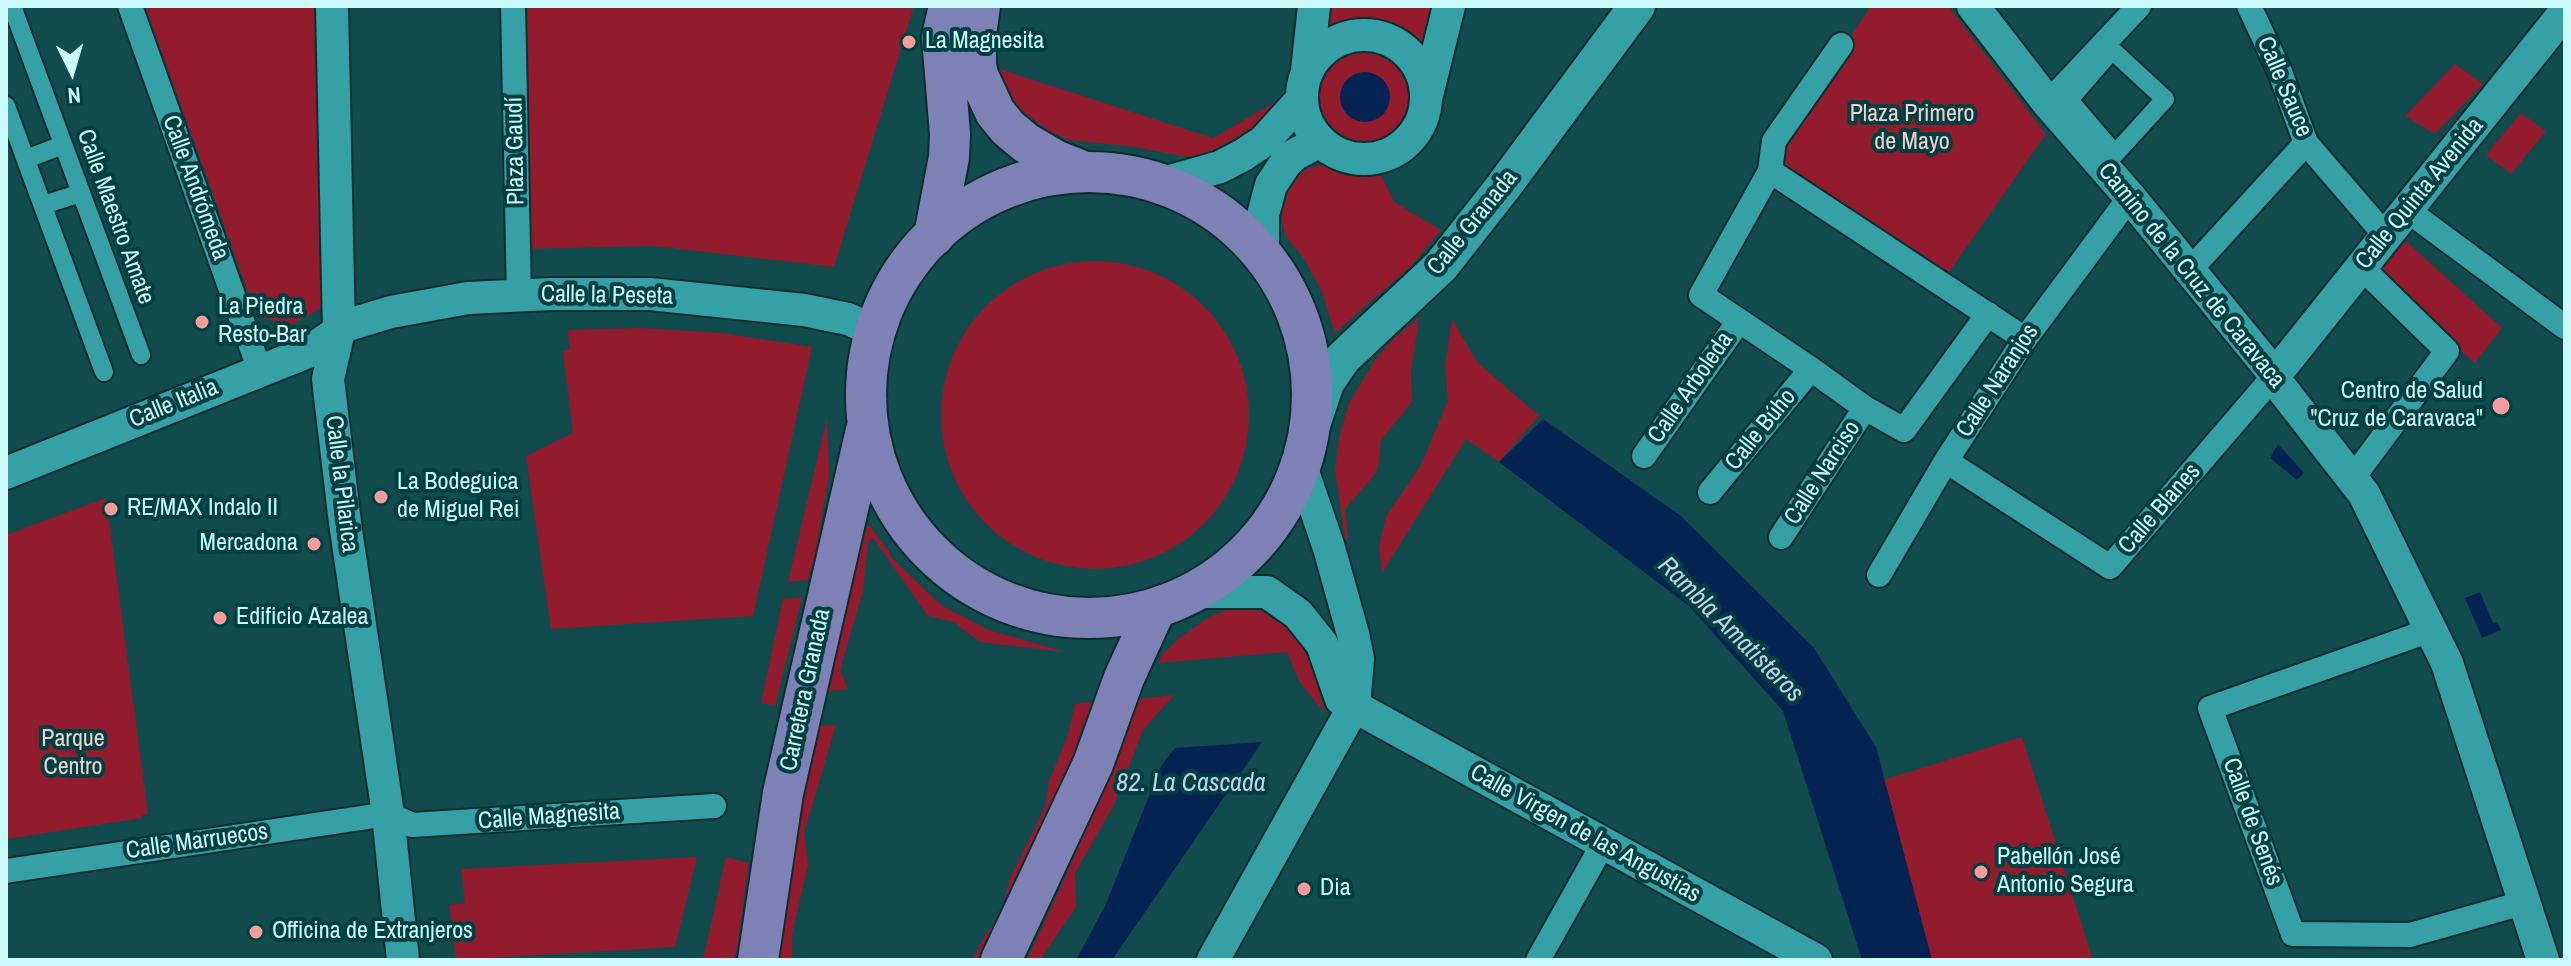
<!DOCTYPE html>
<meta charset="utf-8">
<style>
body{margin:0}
#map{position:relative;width:2571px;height:966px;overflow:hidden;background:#114b4d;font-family:"Archivo Narrow",sans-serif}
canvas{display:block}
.frame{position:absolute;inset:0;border:8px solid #cbfafb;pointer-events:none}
.north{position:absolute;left:32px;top:32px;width:80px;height:80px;-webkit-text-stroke:6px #004042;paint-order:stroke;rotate:175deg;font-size:22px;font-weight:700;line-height:32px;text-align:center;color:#cbfafb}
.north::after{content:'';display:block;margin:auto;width:28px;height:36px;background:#cbfafb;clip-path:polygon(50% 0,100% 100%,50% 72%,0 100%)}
</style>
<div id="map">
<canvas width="2571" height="966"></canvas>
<div class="frame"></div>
<div class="north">N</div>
</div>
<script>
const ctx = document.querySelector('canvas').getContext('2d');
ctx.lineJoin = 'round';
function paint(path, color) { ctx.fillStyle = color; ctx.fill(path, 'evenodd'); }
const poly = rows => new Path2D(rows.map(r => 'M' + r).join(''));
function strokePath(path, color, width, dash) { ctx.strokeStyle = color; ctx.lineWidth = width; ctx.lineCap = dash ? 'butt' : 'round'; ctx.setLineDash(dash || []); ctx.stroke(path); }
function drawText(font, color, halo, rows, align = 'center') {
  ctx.font = font + ' "Archivo Narrow",sans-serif'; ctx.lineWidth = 8; ctx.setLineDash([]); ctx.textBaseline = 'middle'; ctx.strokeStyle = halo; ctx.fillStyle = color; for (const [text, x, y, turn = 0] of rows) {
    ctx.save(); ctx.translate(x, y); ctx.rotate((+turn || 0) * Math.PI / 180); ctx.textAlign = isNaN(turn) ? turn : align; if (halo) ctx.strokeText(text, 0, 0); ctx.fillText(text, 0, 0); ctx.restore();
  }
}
const green = poly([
 [145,6,317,6,327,305,291,325,257,317],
 [519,6,914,6,834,267,654,246,523,249],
 [1324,6,1440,6,1425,40,1421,42,1394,27,1375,22,1357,21,1334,27,1326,25],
 [1871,6,1948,6,2046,134,1947,275,1779,164,1775,148],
 '1314 97a50 50 0 1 1 100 0a50 50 0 1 1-100 0Z',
 [2455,64,2483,84,2435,134,2405,116],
 [996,68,1213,138,1282,98,1248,134,1232,146,1192,157,1176,155,1135,147,1069,140,1049,131,1017,107,1005,89],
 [2521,113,2546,131,2511,174,2486,155],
 [1324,164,1349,174,1381,175,1394,202,1441,230,1411,266,1335,333,1322,292,1304,259,1285,235,1281,215,1284,191,1298,172],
 [2398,234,2502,328,2475,363,2369,269],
 '941 415a154 154 0 1 1 308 0a154 154 0 1 1-308 0Z',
 [1419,318,1411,372,1412,402,1381,440,1379,462,1376,473,1345,509,1348,536,1346,544,1335,470,1339,438,1349,403,1375,360,1394,338],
 [1452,319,1477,362,1539,416,1499,462,1466,439,1382,573,1379,548,1386,516,1420,467,1448,401,1445,366],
 [640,328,722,333,812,347,753,616,551,629,526,456,573,433,563,350,570,350,568,330],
 [827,418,829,476,815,556,808,580,788,582],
 [106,498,148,814,142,815,142,818,6,839,6,535],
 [868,524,889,551,890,556,941,605,989,630,1065,652,980,642,953,622,928,616,873,538,868,542,863,591,840,670,848,689,822,692],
 [802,597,775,706,761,703,783,599],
 [1245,608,1269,613,1295,634,1312,665,1325,713,1300,683,1287,652,1158,663,1162,655,1178,639,1209,617,1229,609],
 [1174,695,1143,730,1114,805,1075,873,1076,907,1040,960,1027,960,1069,869,1122,741,1136,699],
 [1098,701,1028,867,985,960,973,960,984,937,1000,916,1011,876,1045,807,1049,781,1068,735,1075,704],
 [836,725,804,833,808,865,792,934,792,960,778,960,814,726],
 [2022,737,2093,960,1928,960,1867,785],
 [697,857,675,947,456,960,449,905,465,903,461,869],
 [726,857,749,863,737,949,733,960,703,960]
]);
const water = poly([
 '1340 97a25 25 0 1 1 50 0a25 25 0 1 1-50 0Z',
 [1543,419,1681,516,1814,648,1876,747,1932,960,1862,960,1783,711,1689,606,1499,462],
 [2278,444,2304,473,2297,480,2270,458],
 [2480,592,2493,623,2497,622,2501,630,2482,638,2465,598],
 [1262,742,1112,960,1076,960,1106,904,1161,766,1175,748]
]);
const pedestrian = poly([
 [12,6,141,355],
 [2112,50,2165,99,2115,154,2069,100,2112,50],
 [6,106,104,372],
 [26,159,63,145],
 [43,205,81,193]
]);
const minor = poly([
 [130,6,260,371],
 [513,6,519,296],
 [2249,6,2280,72,2306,143,2386,236],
 [1841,45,1774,141,1770,171,1701,295,1811,369,1865,408,1904,430,1988,314],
 [2048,103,2139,6],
 [1770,171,2025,339],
 [2407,210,2565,327],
 [2189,271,2306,143],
 [1644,456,1739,321],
 [1946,461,2110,567,2275,375],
 [2352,479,2447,351,2361,267],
 [1710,492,1811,369],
 [1781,537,1865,408],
 [1879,575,1946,461,2025,339,2130,197],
 [2431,630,2210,708,2293,934,2410,935,2526,902],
 [6,871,388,814,412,825,714,806],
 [1538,960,1603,844]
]);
const tertiary = poly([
 [332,6,339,331,328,379,345,523,388,814,403,960],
 [1973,6,2048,103,2130,197,2275,375,2279,385,2364,494,2447,663,2543,960],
 '1302 97a62 62 0 1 1 124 0a62 62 0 1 1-124 0Z',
 [1307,71,1314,6],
 [1427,95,1449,6],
 [1160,184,1220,167,1243,155,1264,141,1302,99],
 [1263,256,1263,215,1271,185,1285,164,1294,155,1320,141],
 [2275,375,2565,12],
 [6,473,308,352,348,325,391,312,468,298,551,294,650,294,804,310,848,319,875,331],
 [1195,592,1267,592,1298,614,1322,644,1341,699,1816,960],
 [1213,960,1354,706,1358,659,1353,634,1329,548,1301,466]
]);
const secondary = poly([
 [1309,434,1326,383,1343,358,1441,266,1503,187,1637,6]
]);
const primary = poly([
 [980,6,976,35,976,65,978,75,995,112,1008,128,1026,143,1055,160,1085,172],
 '866 395a223 223 0 1 1 446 0a223 223 0 1 1-446 0Z',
 [934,236,949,157,950,134,942,37,949,6],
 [758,960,783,793,866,430],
 [1001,960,1093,764,1124,678,1156,608]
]);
const markers = [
 [909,42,8,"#f59b9c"],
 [202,322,8,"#f59b9c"],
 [2501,406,10,"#f59b9c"],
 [381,497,8,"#f59b9c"],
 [111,509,8,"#f59b9c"],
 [314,544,8,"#f59b9c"],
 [220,618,8,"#f59b9c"],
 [1981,872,8,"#f59b9c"],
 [1304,889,8,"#f59b9c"],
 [256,932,8,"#f59b9c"]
];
const poiNames = [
 ["La Magnesita",925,42],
 ["La Piedra",218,308],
 ["Resto-Bar",218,336],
 ["Centro de Salud",2483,392,"right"],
 ["\"Cruz de Caravaca\"",2483,420,"right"],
 ["La Bodeguica",397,483],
 ["de Miguel Rei",397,511],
 ["RE/MAX Indalo II",127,509],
 ["Mercadona",298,544,"right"],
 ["Edificio Azalea",236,618],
 ["Pabellón José",1997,858],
 ["Antonio Segura",1997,886],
 ["Dia",1320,889],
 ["Officina de Extranjeros",272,932]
];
const streetNames = [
 ["Calle Sauce",2284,87,67],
 ["Plaza Gaudí",516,151,-91],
 ["Calle Andrómeda",195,188,70],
 ["Calle Quinta Avenida",2420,194,-51],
 ["Calle Maestro Amate",115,217,70],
 ["Calle Granada",1473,223,-51],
 ["Camino de la Cruz de Caravaca",2191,276,51],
 ["Calle la Peseta",607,296,1],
 ["Calle Naranjos",1998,381,-57],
 ["Calle Arboleda",1691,388,-55],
 ["Calle Italia",174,404,-22],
 ["Calle Búho",1761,430,-51],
 ["Calle Narciso",1823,473,-57],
 ["Calle la Pilarica",341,484,83],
 ["Calle Blanes",2160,509,-49],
 ["Carretera Granada",806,690,-78],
 ["Calle Magnesita",549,817,-4],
 ["Calle de Senés",2252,822,70],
 ["Calle Virgen de las Angustias",1585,834,29],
 ["Calle Marruecos",197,842,-8]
];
const parkNames = [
 ["Plaza Primero",1912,115],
 ["de Mayo",1912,143],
 ["Parque",73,740],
 ["Centro",73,768]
];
const waterNames = [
 ["Rambla Amatisteros",1730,630,45],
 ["82. La Cascada",1191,784]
];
paint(green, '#921c2e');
paint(water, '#042353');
strokePath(pedestrian, '#0c2e2f', 22);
strokePath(minor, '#0c2e2f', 28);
strokePath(tertiary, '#0c2e2f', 36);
strokePath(secondary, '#0c2e2f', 40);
strokePath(primary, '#0c2e2f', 44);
strokePath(pedestrian, '#35a0a5', 18);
strokePath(minor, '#35a0a5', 24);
strokePath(tertiary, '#35a0a5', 32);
strokePath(secondary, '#35a0a5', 36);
strokePath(primary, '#7d81b5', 40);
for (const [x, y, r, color] of markers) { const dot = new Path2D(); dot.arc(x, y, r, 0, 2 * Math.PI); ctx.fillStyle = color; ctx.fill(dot); strokePath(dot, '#004042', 3); }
drawText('24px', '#cbfafb', '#004042', poiNames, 'left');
drawText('24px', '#cbfafb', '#004042', streetNames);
drawText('24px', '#f1d0d0', '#004042', parkNames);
drawText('italic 26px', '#c2d1e9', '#004042', waterNames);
</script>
